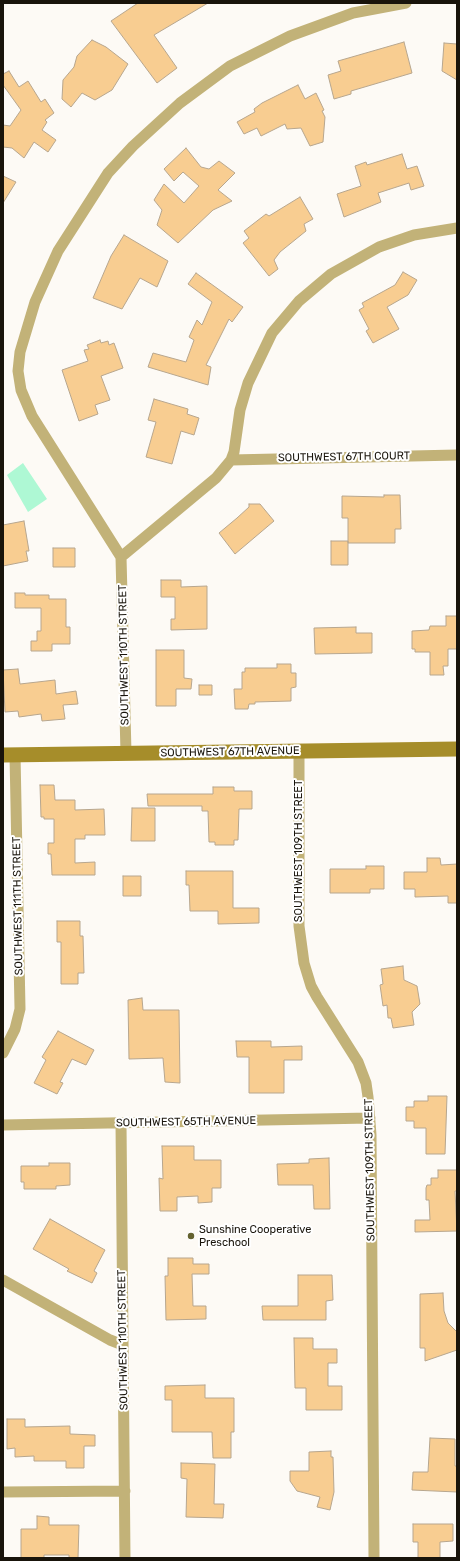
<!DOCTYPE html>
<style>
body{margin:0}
#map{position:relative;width:460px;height:1561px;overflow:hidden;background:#fdfaf5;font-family:Rubik,sans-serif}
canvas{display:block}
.frame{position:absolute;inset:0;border:4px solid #19140b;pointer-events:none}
</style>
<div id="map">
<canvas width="460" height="1561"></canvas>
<div class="frame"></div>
</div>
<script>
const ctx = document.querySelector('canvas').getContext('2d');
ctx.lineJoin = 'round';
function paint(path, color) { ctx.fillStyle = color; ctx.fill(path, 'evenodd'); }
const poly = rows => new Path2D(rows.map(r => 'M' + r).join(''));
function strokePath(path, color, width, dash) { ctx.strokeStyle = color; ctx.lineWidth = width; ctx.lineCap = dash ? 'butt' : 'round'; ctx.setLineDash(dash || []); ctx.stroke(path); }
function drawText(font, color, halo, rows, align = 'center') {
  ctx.font = font + ' Rubik,sans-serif'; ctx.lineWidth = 4; ctx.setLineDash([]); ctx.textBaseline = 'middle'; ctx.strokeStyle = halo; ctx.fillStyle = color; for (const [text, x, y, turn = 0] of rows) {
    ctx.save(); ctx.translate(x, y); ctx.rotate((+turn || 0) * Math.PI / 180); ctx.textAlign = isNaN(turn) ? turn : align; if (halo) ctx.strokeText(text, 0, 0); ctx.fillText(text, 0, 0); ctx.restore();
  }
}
const green = poly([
 [23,463,47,499,28,512,7,475]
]);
const building = poly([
 [138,3,208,3,154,35,177,68,157,83,111,21,138,3],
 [92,40,106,47,128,64,112,90,95,100,82,93,71,107,62,99,63,80,74,67,77,56,92,40],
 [404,42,412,73,351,91,351,94,334,99,328,75,341,71,338,61,404,42],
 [444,43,457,44,457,80,442,71,444,43],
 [9,71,19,87,28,81,41,102,45,99,54,113,45,120,47,122,42,130,56,140,48,152,34,142,24,158,12,148,3,147,3,125,10,126,21,110,3,85,3,74,9,71],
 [298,85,305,99,316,93,324,110,322,111,325,117,323,142,310,146,301,128,287,129,285,124,261,136,257,128,244,134,237,122,255,112,254,109,262,103,298,85],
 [186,148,201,167,209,169,219,161,235,173,218,190,232,201,213,210,178,243,157,225,162,210,154,200,164,184,184,203,199,186,183,172,174,181,164,169,186,148],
 [402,154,407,169,417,166,424,186,411,190,409,183,378,193,381,202,344,217,337,194,361,186,355,166,366,162,367,165,402,154],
 [3,176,16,182,3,203,3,176],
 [300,197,313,219,304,224,306,231,280,252,274,260,278,269,269,276,243,243,249,238,244,231,266,214,269,216,300,197],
 [124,235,168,261,157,287,140,278,122,309,93,298,111,256,124,235],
 [403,272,417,280,408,295,387,307,399,329,373,343,366,331,369,329,359,310,364,307,362,303,395,285,403,272],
 [196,273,243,307,232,322,229,319,206,365,211,367,208,385,148,367,153,353,186,362,194,340,189,337,197,320,202,325,212,302,188,284,196,273],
 [100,340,101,343,108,341,109,345,114,343,123,368,101,376,110,400,95,405,98,414,79,421,62,370,88,361,84,350,89,349,87,345,100,340],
 [154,399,188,409,187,414,199,418,194,435,181,431,172,464,146,457,156,422,148,420,154,399],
 [384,495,400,495,401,529,395,529,395,543,348,543,348,518,342,518,342,496,384,497,384,495],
 [249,504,260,504,274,521,235,554,219,533,237,518,249,507,249,504],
 [24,521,29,551,26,551,28,561,3,566,3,525,24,521],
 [331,541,348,541,348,565,331,565,331,541],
 [53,548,75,548,75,567,53,567,53,548],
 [161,580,181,580,181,587,207,586,207,629,171,630,171,619,175,619,175,597,161,597,161,580],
 [15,593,25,593,25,595,49,595,49,599,66,599,66,627,70,627,70,644,52,644,52,651,31,651,31,641,37,641,37,631,41,631,41,608,15,608,15,593],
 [446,616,457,616,457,649,448,649,448,666,443,666,444,675,430,675,430,652,415,652,415,649,412,649,412,631,429,630,430,626,446,626,446,616],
 [356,627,356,633,372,633,372,653,315,654,314,628,356,627],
 [156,650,184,650,184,678,192,679,191,689,176,689,176,706,156,706,156,650],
 [277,664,291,664,291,673,296,673,296,687,291,688,291,701,255,702,255,704,249,704,248,709,235,709,234,689,242,689,242,672,245,672,245,668,277,668,277,664],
 [18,669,20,684,55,680,56,694,76,691,78,704,63,705,65,719,42,721,41,714,19,717,18,711,5,712,3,670,18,669],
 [199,685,212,685,212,695,199,695,199,685],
 [40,785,54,785,55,800,75,800,75,810,104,809,105,835,85,835,85,839,75,839,75,863,95,862,95,875,52,875,51,854,48,854,48,843,54,843,54,819,44,819,44,817,41,817,40,785],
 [213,787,234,787,234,791,252,791,252,809,239,809,238,840,234,840,234,845,215,845,215,842,209,842,208,811,202,811,202,806,148,806,147,794,213,794,213,787],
 [132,808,155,808,155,841,131,841,132,808],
 [427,858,440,858,441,865,457,864,457,903,448,903,448,896,415,897,415,889,404,889,404,872,427,872,427,858],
 [366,866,384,866,384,889,370,889,370,893,330,893,330,869,366,869,366,866],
 [186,871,233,871,233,908,259,908,259,923,218,924,218,911,190,911,189,885,186,885,186,871],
 [123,876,141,876,141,896,123,896,123,876],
 [57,921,80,921,80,936,83,936,84,973,78,973,78,984,61,984,61,942,57,942,57,921],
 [403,966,404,980,417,986,420,1004,412,1012,414,1025,393,1028,391,1018,388,1018,387,1005,383,1006,380,985,383,984,381,969,403,966],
 [142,998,143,1010,179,1010,180,1083,165,1082,163,1058,129,1059,128,1000,142,998],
 [58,1031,94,1050,86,1065,72,1059,60,1082,63,1083,57,1094,34,1083,46,1060,42,1057,58,1031],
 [236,1041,271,1041,271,1047,302,1046,302,1060,284,1060,284,1093,249,1093,249,1057,237,1057,236,1041],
 [428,1096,447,1096,445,1154,426,1154,426,1128,414,1128,414,1121,406,1121,406,1107,414,1107,414,1101,428,1101,428,1096],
 [162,1146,194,1146,194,1160,221,1160,221,1188,212,1188,212,1202,198,1203,198,1196,177,1197,177,1211,160,1211,159,1178,163,1179,162,1146],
 [329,1158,330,1209,314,1209,313,1185,278,1185,277,1164,309,1163,309,1159,329,1158],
 [49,1163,70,1163,70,1185,56,1186,56,1189,24,1189,24,1182,21,1182,21,1166,49,1166,49,1163],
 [438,1170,457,1170,457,1191,455,1191,457,1231,415,1232,415,1220,430,1220,429,1200,426,1200,426,1188,427,1185,431,1185,431,1178,438,1178,438,1170],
 [50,1219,105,1250,94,1271,97,1273,92,1283,67,1271,69,1269,33,1249,50,1219],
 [168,1258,193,1258,193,1264,209,1264,209,1274,192,1274,193,1306,206,1306,206,1319,166,1320,165,1276,168,1276,168,1258],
 [298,1275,332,1275,333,1300,326,1301,326,1320,263,1320,262,1306,298,1306,298,1275],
 [443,1293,444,1311,448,1323,457,1332,457,1350,425,1361,425,1348,420,1348,420,1294,443,1293],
 [294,1338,313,1338,313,1349,337,1349,337,1363,328,1363,328,1386,342,1386,342,1410,306,1410,306,1388,295,1388,294,1338],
 [205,1385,205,1398,234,1398,234,1432,231,1432,231,1458,213,1458,212,1432,172,1432,172,1400,165,1400,165,1386,205,1385],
 [7,1419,25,1419,25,1427,70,1426,70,1434,95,1435,95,1446,84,1446,84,1468,66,1468,66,1461,34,1461,34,1456,15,1457,15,1448,7,1449,7,1419],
 [430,1438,455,1439,455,1466,457,1466,457,1492,412,1490,413,1472,428,1472,430,1438],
 [331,1451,331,1457,333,1457,334,1492,330,1510,317,1507,320,1497,297,1491,290,1481,290,1471,309,1471,309,1452,331,1451],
 [181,1463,215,1464,214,1504,224,1504,223,1518,186,1517,187,1479,181,1478,181,1463],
 [37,1516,49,1517,49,1525,79,1525,78,1558,69,1558,69,1555,44,1555,44,1558,21,1558,21,1529,37,1529,37,1516],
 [413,1524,453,1524,453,1541,440,1542,440,1558,418,1558,418,1542,413,1542,413,1524]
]);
const minor = poly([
 [231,460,457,455],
 [121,557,216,478,231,460,234,452,240,410,248,383,272,333,299,301,331,274,379,247,414,235,457,228],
 [299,751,299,926,304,963,311,986,317,997,358,1062,366,1083,368,1097,371,1135,374,1558],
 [126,753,121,557,32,416,21,390,18,371,20,352,35,302,58,251,108,173,133,146,180,103,230,66,290,36,353,13,406,3],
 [3,1053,15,1029,20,1009,15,754],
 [121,1123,125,1558],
 [3,1125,370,1118],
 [3,1280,110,1340,123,1345],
 [3,1492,125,1491]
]);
const secondary = poly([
 [3,755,457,749]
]);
const markers = [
 [191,1236,4,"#64622f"]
];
const streetNames = [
 ["SOUTHWEST 67TH COURT",344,457,-1],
 ["SOUTHWEST 110TH STREET",124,655,-91],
 ["SOUTHWEST 67TH AVENUE",230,752,-1],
 ["SOUTHWEST 109TH STREET",299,851,-90],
 ["SOUTHWEST 111TH STREET",18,906,-91],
 ["SOUTHWEST 65TH AVENUE",186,1122,-1],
 ["SOUTHWEST 109TH STREET",370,1170,-91],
 ["SOUTHWEST 110TH STREET",123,1340,-91]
];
const poiNames = [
 ["Sunshine Cooperative",199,1230],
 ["Preschool",199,1243]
];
paint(green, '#aef8d4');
paint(building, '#f8cd91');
strokePath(building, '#b7a68e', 1);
strokePath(minor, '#c2b278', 11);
strokePath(secondary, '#a68d2a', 15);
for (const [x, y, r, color] of markers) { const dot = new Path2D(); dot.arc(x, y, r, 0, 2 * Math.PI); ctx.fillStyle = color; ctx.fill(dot); strokePath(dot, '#fff', 1.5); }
drawText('11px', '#19140b', '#fff', streetNames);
drawText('11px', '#19140b', '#fff', poiNames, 'left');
</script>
